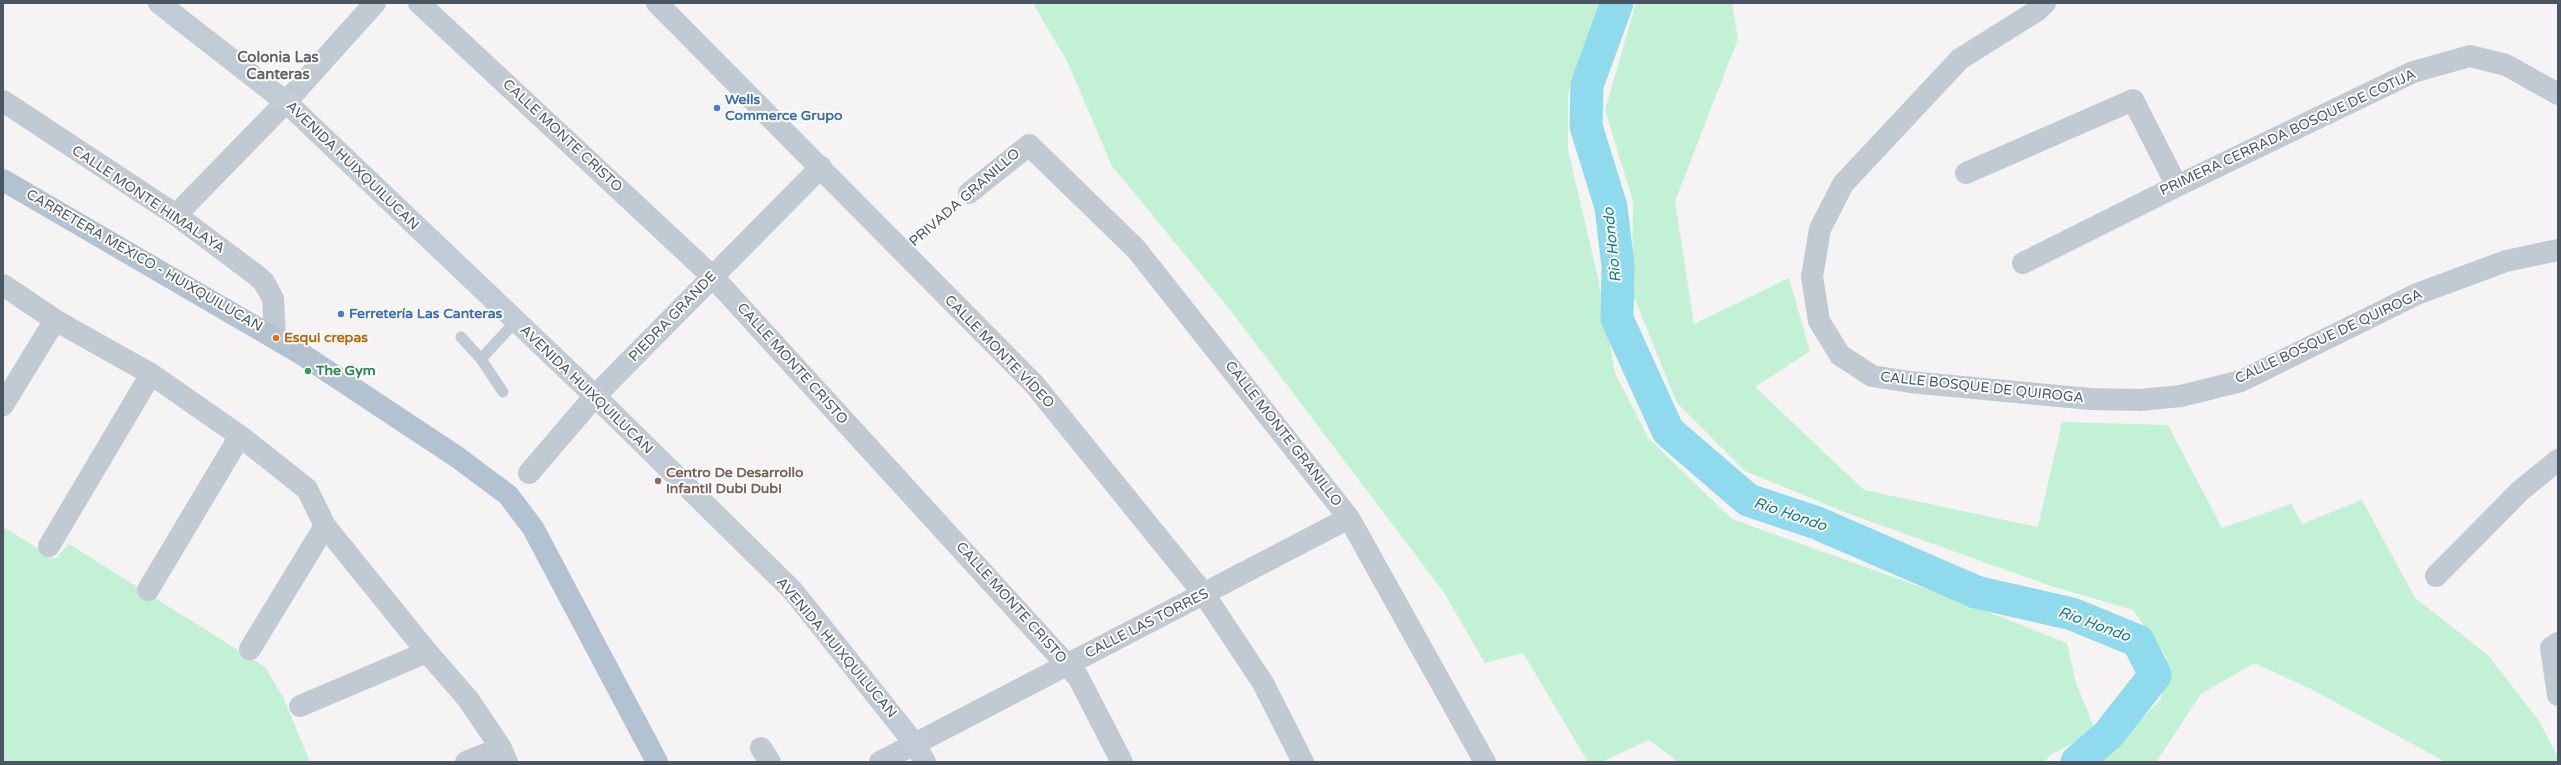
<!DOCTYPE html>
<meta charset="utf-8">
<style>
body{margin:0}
#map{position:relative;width:2561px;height:765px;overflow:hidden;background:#f5f3f3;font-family:"Varela Round",sans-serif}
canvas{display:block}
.frame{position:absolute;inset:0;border:4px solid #4a5661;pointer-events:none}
</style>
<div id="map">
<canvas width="2561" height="765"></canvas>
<div class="frame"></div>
</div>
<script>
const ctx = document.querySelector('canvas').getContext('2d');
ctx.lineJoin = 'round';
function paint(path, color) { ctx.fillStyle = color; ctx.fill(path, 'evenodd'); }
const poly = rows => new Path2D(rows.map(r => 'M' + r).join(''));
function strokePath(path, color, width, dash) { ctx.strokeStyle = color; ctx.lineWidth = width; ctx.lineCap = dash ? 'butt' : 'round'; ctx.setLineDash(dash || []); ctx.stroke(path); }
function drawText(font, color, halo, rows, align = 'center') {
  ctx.font = font + ' "Varela Round",sans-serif'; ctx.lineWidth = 4; ctx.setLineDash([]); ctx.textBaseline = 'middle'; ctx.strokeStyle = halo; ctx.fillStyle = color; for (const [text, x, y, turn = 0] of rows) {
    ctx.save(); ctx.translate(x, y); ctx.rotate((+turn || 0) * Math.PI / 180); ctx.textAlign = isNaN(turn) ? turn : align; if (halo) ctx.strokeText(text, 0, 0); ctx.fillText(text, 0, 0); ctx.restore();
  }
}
const green = poly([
 [1033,3,1603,3,1568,93,1568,150,1598,278,1615,373,1649,439,1732,519,1973,606,2067,643,2076,683,2096,732,2050,755,2045,762,1678,762,1649,740,1601,762,1588,762,1523,653,1485,663,1443,591,1231,311,1112,166,1068,63],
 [1636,3,1732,3,1738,39,1675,201,1694,324,1789,278,1810,351,1755,387,1864,490,2038,527,2062,422,2168,425,2222,528,2291,504,2302,524,2362,500,2415,598,2488,655,2539,721,2558,757,2558,762,2446,762,2311,689,2254,663,2201,694,2156,762,2099,762,2161,699,2166,657,2133,610,2051,586,1852,515,1745,471,1677,403,1632,292,1633,201,1605,110],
 [3,527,55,559,69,544,265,667,283,697,310,762,3,762]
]);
const river = poly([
 [1617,3,1587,85,1586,126,1611,207,1618,266,1617,319,1668,431,1748,500,1817,523,1976,592,2072,614,2138,641,2155,675,2108,735,2077,762]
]);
const path = poly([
 [918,239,954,206]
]);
const lane = poly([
 [461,337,481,359],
 [503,392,481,359,515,322]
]);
const street = poly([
 [419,3,713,277,1078,677,1122,762],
 [657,3,1034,384,1204,594,1263,683,1303,762],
 [2045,3,2038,10,1960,59,1843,184,1820,229,1812,277,1819,321,1840,355,1872,376,1910,382,2090,399,2140,400,2181,396,2241,381,2417,294,2506,261,2558,250],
 [3,101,176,215,256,275,264,282,273,299,275,337],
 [1966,173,2133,100,2177,186],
 [969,193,1029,145,1136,249,1349,518,1485,762],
 [176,215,286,102,375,3],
 [2023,263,2177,186,2413,72,2470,56,2506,65,2558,94],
 [3,285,55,320,151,374,240,436,307,489,325,526,427,652,468,699,501,748,507,762],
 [3,405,55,320],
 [529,473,595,396,821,167],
 [49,546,151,374],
 [2436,576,2520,491,2558,460],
 [148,590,240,436],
 [2558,643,2551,648,2558,695],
 [250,649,325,526],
 [300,706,427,652],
 [761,748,770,762],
 [466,762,501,748],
 [880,762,1349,518]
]);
const secondary = poly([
 [159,3,286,102,595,396,793,591,915,744,925,762]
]);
const primary = poly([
 [3,180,300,353,457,457,508,495,533,528,657,762]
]);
const markers = [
 [717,108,4,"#3f7fe0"],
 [341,314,4,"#3f7fe0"],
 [276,338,4,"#e8710a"],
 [308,371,4,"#2e9e5b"],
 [658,481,4,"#8d6e63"]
];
const shopNames = [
 ["Wells",725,100],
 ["Commerce Grupo",725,116],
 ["Ferretería Las Canteras",349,314]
];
const streetNames = [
 ["PRIMERA CERRADA BOSQUE DE COTIJA",2288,133,-25],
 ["CALLE MONTE CRISTO",562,136,43],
 ["AVENIDA HUIXQUILUCAN",352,166,44],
 ["PRIVADA GRANILLO",965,198,-41],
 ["CALLE MONTE HIMALAYA",148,200,34],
 ["CARRETERA MEXICO - HUIXQUILUCAN",144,261,30],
 ["PIEDRA GRANDE",673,317,-46],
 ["CALLE BOSQUE DE QUIROGA",2329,337,-25],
 ["CALLE MONTE VÍDEO",999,352,46],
 ["CALLE MONTE CRISTO",792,364,48],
 ["CALLE BOSQUE DE QUIROGA",1982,388,6],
 ["AVENIDA HUIXQUILUCAN",586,390,44],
 ["CALLE MONTE GRANILLO",1283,434,52],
 ["CALLE MONTE CRISTO",1011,603,48],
 ["CALLE LAS TORRES",1147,624,-27],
 ["AVENIDA HUIXQUILUCAN",836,648,50]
];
const foodNames = [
 ["Esqui crepas",284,338]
];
const leisureNames = [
 ["The Gym",316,371]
];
const educationNames = [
 ["Centro De Desarrollo",666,473],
 ["Infantil Dubi Dubi",666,489]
];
const neighbourhoodNames = [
 ["Colonia Las",278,58],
 ["Canteras",278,75]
];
const waterNames = [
 ["Rio Hondo",1613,245,-96],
 ["Rio Hondo",1790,515,19],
 ["Rio Hondo",2094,625,20]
];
paint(green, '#c3f1d5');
strokePath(river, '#90daee', 33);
strokePath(path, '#7ad0a6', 2.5, [3, 2]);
strokePath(lane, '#c1cad2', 11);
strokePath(street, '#c1cad2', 22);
strokePath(secondary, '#c1cbd6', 22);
strokePath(primary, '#b3c2d1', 22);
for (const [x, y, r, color] of markers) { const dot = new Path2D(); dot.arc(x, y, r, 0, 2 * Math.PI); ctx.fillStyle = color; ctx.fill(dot); strokePath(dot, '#fff', 1.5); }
drawText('bold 14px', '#366cbe', '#fff', shopNames, 'left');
drawText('14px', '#4a5661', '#fff', streetNames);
drawText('bold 14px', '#c56008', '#fff', foodNames, 'left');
drawText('bold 14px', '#27864d', '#fff', leisureNames, 'left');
drawText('bold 14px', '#785e54', '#fff', educationNames, 'left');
drawText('bold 15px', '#5f6368', '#fff', neighbourhoodNames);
drawText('italic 15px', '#0c7c9b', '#fff', waterNames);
</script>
